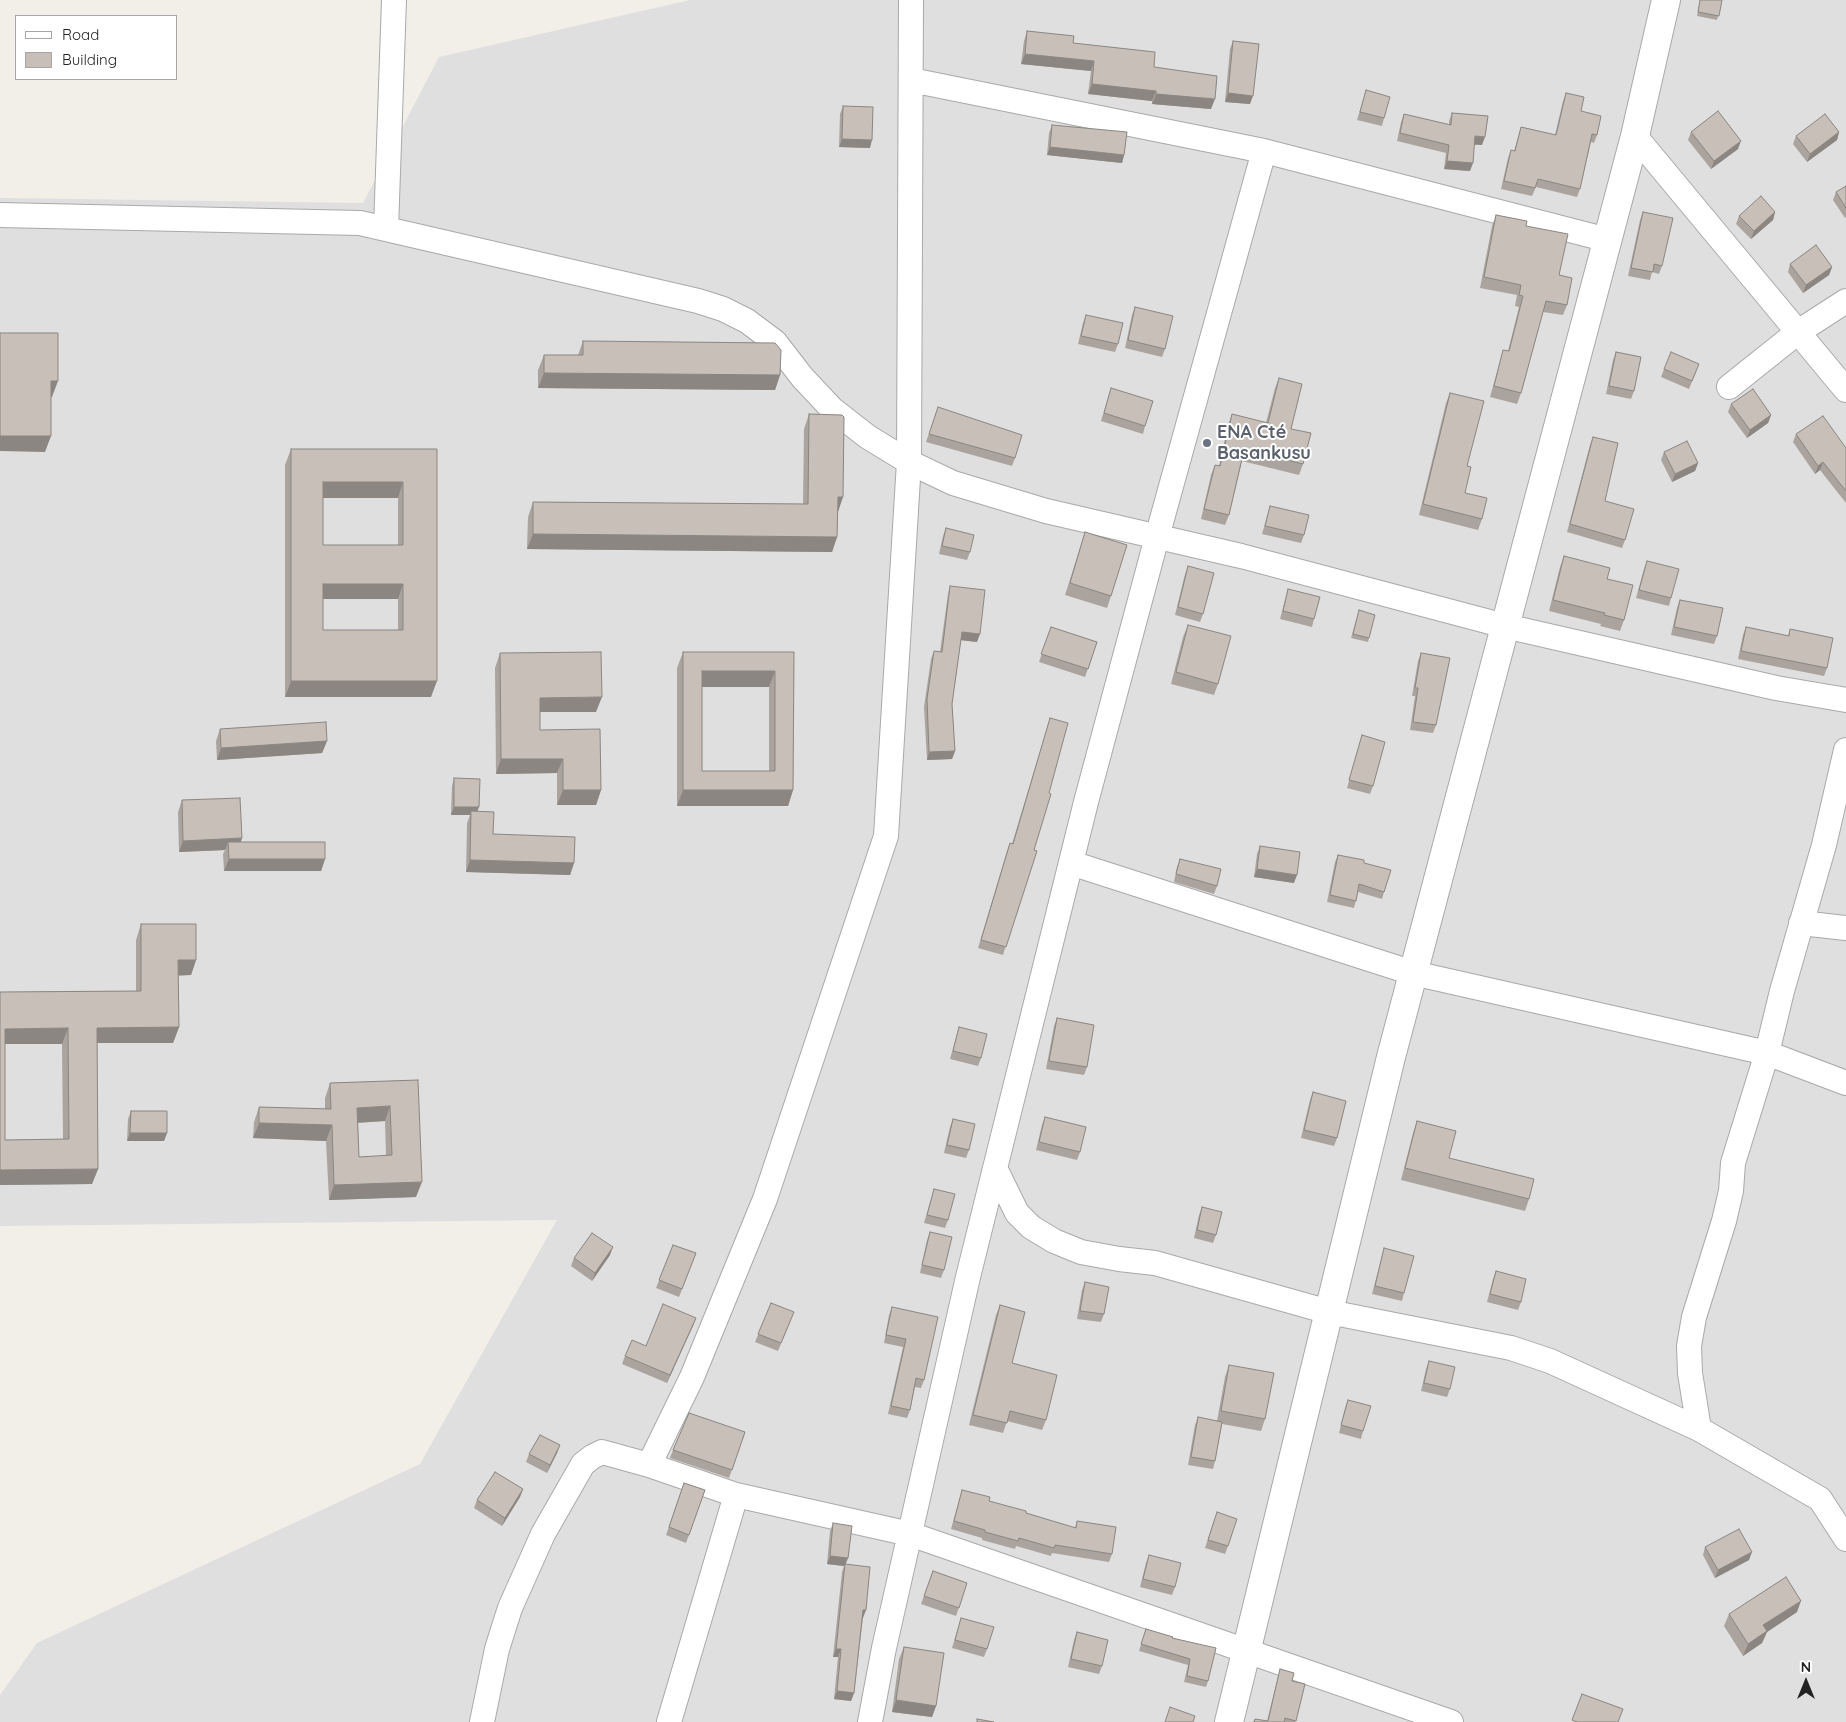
<!DOCTYPE html>
<meta charset="utf-8">
<style>
body{margin:0}
#map{position:relative;width:1846px;height:1722px;overflow:hidden;background:#f2efe9;font-family:Quicksand,sans-serif}
canvas{display:block}
.legend{position:absolute;left:15px;top:15px;width:162px;height:65px;box-sizing:border-box;background:#fff;border:1px solid #a7a7a7;margin:0;padding:6px 9px;list-style:none;font-size:15px;color:#222}
.legend li{display:flex;align-items:center;gap:10px;height:25px}
.legend b{width:25px;border:1px solid #a7a7a7}
.north{position:absolute;left:1781px;top:1657px;width:50px;height:50px;-webkit-text-stroke:4px #fff;paint-order:stroke;rotate:0deg;font-size:14px;font-weight:700;line-height:20px;text-align:center;color:#222}
.north::after{content:'';display:block;margin:auto;width:18px;height:22px;background:#222;clip-path:polygon(50% 0,100% 100%,50% 72%,0 100%)}
</style>
<div id="map">
<canvas width="1846" height="1722"></canvas>
<ul class="legend">
<li><b style="height:6px;background:#fff"></b>Road</li>
<li><b style="height:14px;background:#c7bfb8"></b>Building</li>
</ul>
<div class="north">N</div>
</div>
<script>
const ctx = document.querySelector('canvas').getContext('2d');
ctx.lineJoin = 'round';
function paint(path, color) { ctx.fillStyle = color; ctx.fill(path, 'evenodd'); }
const poly = rows => new Path2D(rows.map(r => 'M' + r).join(''));
function strokePath(path, color, width, dash) { ctx.strokeStyle = color; ctx.lineWidth = width; ctx.lineCap = dash ? 'butt' : 'round'; ctx.setLineDash(dash || []); ctx.stroke(path); }
function drawText(font, color, halo, rows, align = 'center') {
  ctx.font = font + ' Quicksand,sans-serif'; ctx.lineWidth = 4; ctx.setLineDash([]); ctx.textBaseline = 'middle'; ctx.strokeStyle = halo; ctx.fillStyle = color; for (const [text, x, y, turn = 0] of rows) {
    ctx.save(); ctx.translate(x, y); ctx.rotate((+turn || 0) * Math.PI / 180); ctx.textAlign = isNaN(turn) ? turn : align; if (halo) ctx.strokeText(text, 0, 0); ctx.fillText(text, 0, 0); ctx.restore();
  }
}
const residential = poly([
 [690,0,1846,0,1846,1722,0,1722,0,1695,37,1643,420,1464,557,1220,0,1226,0,198,363,203,439,57]
]);
const minor = poly([
 [911,80,1264,151],
 [1635,136,1846,390],
 [0,215,360,223,698,301,723,309,747,321,775,342,802,377,832,409,868,437,909,462,953,483,1046,511,1241,556,1505,626,1776,688,1846,700],
 [386,229,394,0],
 [1729,387,1798,332,1846,301],
 [1071,863,1413,973,1767,1053,1846,1083],
 [1801,923,1846,928],
 [995,1168,1017,1213,1031,1227,1054,1241,1081,1252,1119,1259,1155,1263,1329,1312,1511,1348,1550,1361,1699,1429,1820,1499,1846,1539],
 [1699,1429,1690,1373,1689,1346,1694,1317,1724,1221,1731,1191,1733,1163,1767,1053,1782,991,1824,845,1846,750],
 [649,1465,692,1377,765,1199,886,836,909,462,911,0],
 [482,1722,497,1649,510,1608,543,1534,583,1464,592,1457,602,1452,649,1465,736,1495,910,1534,1451,1722],
 [669,1722,736,1495],
 [870,1722,884,1648,968,1277,1086,802,1157,537,1264,151,1608,240]
]);
const tertiary = poly([
 [1229,1722,1391,1057,1635,136,1666,0]
]);
const wall = poly([
 [1700,0,1722,0,1717,20,1697,16],
 [1027,31,1073,43,1154,67,1211,109,1152,104,1152,101,1088,94,1091,71,1021,64,1024,41],
 [1233,41,1250,104,1225,102,1230,49],
 [1366,90,1384,118,1382,126,1357,120],
 [1566,93,1581,111,1597,135,1594,143,1591,142,1580,189,1577,197,1536,187,1532,196,1501,189,1508,158,1511,150,1514,151,1521,127,1555,135,1563,101],
 [843,106,870,148,839,147,840,114],
 [1452,113,1482,145,1474,145,1470,171,1444,169,1446,153,1397,141,1401,122,1404,114,1449,125,1449,121],
 [1052,125,1124,155,1122,163,1047,155,1049,133],
 [1691,132,1738,149,1711,169,1688,140],
 [1839,132,1837,140,1807,162,1793,144,1796,136],
 [1846,186,1846,217,1845,218,1833,200,1836,192],
 [1643,212,1662,266,1659,274,1652,272,1650,280,1628,276,1640,220],
 [1775,212,1773,220,1751,239,1736,224,1739,216],
 [1496,215,1526,226,1559,275,1567,305,1563,315,1543,312,1521,393,1517,404,1490,397,1500,361,1503,350,1508,351,1519,307,1515,306,1517,295,1480,288,1492,226],
 [1790,264,1832,267,1829,275,1803,293,1788,272],
 [1135,307,1165,349,1162,357,1125,348,1132,315],
 [1086,315,1118,344,1115,352,1078,344,1083,323],
 [583,341,780,375,775,390,538,388,538,370,544,355,578,355],
 [1616,352,1634,391,1631,399,1606,394,1613,360],
 [1664,369,1696,372,1689,389,1661,377],
 [1279,378,1291,429,1303,464,1299,475,1242,461,1229,515,1225,525,1201,519,1211,475,1215,465,1219,466,1228,425,1232,414,1266,423,1275,388],
 [1111,388,1145,426,1143,434,1101,421],
 [1450,393,1467,466,1465,493,1482,519,1478,530,1419,515,1446,403],
 [1731,404,1771,415,1768,423,1747,438,1728,412],
 [938,407,1015,458,1012,466,926,442],
 [809,414,838,512,837,537,832,552,527,549,528,517,533,502,803,504,804,429],
 [1796,434,1846,448,1846,503,1820,470,1815,474,1793,442],
 [1593,437,1605,501,1625,540,1622,548,1567,532,1590,445],
 [291,449,437,449,431,697,285,697,285,465],
 [323,498,398,498,398,545,323,545],
 [323,599,398,599,398,630,323,630],
 [1664,452,1698,463,1695,471,1672,482,1661,460],
 [1270,506,1304,535,1301,543,1262,534],
 [946,528,970,552,967,560,939,554,943,536],
 [1085,532,1111,596,1107,608,1065,595],
 [1564,556,1607,579,1624,620,1620,631,1600,626,1601,624,1549,611,1560,567],
 [1647,561,1671,598,1669,606,1636,598,1644,569],
 [1188,566,1203,614,1200,622,1175,615,1185,574],
 [950,586,977,642,961,640,952,704,955,751,952,759,927,760,924,707,931,659,934,651,940,652,948,594],
 [1288,589,1314,619,1312,627,1280,619],
 [1680,600,1717,636,1714,644,1671,635,1677,608],
 [1359,610,1369,638,1368,642,1351,638],
 [1188,625,1218,684,1214,695,1171,684,1183,637],
 [1051,627,1097,642,1085,677,1039,662],
 [1746,627,1788,636,1790,629,1827,668,1824,676,1738,659,1743,635],
 [683,652,794,652,793,790,788,806,677,806,677,668],
 [702,687,769,687,769,771,702,771],
 [500,653,596,712,540,712,540,730,601,790,596,805,557,805,557,773,496,774,495,668],
 [1421,653,1436,725,1433,733,1410,730,1415,696,1412,696,1418,661],
 [1050,718,1034,850,1003,955,978,948,1007,851,1010,843,1012,844],
 [220,729,327,741,322,753,217,760,216,741],
 [1362,735,1373,786,1370,794,1347,788],
 [454,778,493,834,574,863,570,875,466,872,467,823,470,815,451,815,452,786],
 [182,800,242,838,241,842,325,859,321,871,224,871,223,854,225,850,179,852,178,812],
 [1260,846,1294,883,1254,877,1257,854],
 [1338,855,1364,863,1384,892,1382,899,1358,892,1354,908,1327,902,1335,862],
 [1180,859,1217,886,1214,894,1174,882,1177,867],
 [141,924,196,960,191,975,178,975,179,1027,173,1043,97,1043,98,1169,92,1184,0,1185,0,992,136,991,136,940],
 [5,1044,62,1044,63,1139,5,1140],
 [1057,1018,1087,1067,1084,1075,1046,1069,1054,1026],
 [959,1027,981,1058,978,1066,950,1059],
 [418,1080,416,1197,329,1200,326,1141,253,1138,254,1122,259,1107,325,1109,325,1098,330,1083],
 [385,1121,386,1156,359,1157,358,1123],
 [1313,1092,1337,1138,1334,1146,1301,1138,1310,1100],
 [131,1111,167,1133,164,1141,127,1141,128,1119],
 [1045,1117,1080,1152,1077,1160,1036,1150,1042,1125],
 [953,1119,969,1150,966,1158,944,1153,950,1127],
 [1417,1121,1449,1158,1529,1199,1525,1211,1401,1180,1413,1133],
 [934,1189,948,1220,945,1228,924,1223],
 [1202,1207,1216,1235,1213,1243,1194,1238,1199,1215],
 [930,1232,944,1270,941,1278,920,1273,927,1240],
 [673,1245,696,1253,679,1297,656,1288],
 [1384,1248,1404,1293,1402,1301,1372,1294,1382,1256],
 [610,1255,592,1281,571,1266,574,1258],
 [1496,1271,1521,1302,1518,1310,1487,1302,1493,1279],
 [1085,1282,1104,1314,1101,1322,1077,1319,1082,1290],
 [771,1303,791,1320,778,1351,755,1342],
 [1000,1305,1012,1363,1046,1420,1042,1430,1007,1421,1003,1433,969,1425,996,1315],
 [892,1307,924,1380,921,1388,915,1387,910,1410,907,1418,888,1414,903,1347,884,1343,889,1315],
 [696,1318,667,1383,622,1364,625,1356,646,1346],
 [1429,1361,1450,1389,1447,1397,1421,1391,1426,1369],
 [1229,1365,1265,1419,1261,1431,1222,1424,1215,1461,1213,1469,1188,1465,1195,1425,1198,1417,1217,1421,1225,1377],
 [1348,1400,1363,1431,1361,1439,1339,1433,1345,1408],
 [745,1432,729,1478,670,1458,673,1450],
 [560,1445,557,1453,547,1473,526,1462,529,1454],
 [684,1483,705,1490,686,1543,666,1535],
 [523,1489,520,1497,502,1526,474,1508,477,1500],
 [962,1490,989,1501,1026,1513,1075,1528,1077,1521,1112,1554,1109,1562,1052,1553,1051,1556,1016,1546,1015,1549,982,1540,982,1538,951,1529],
 [1214,1520,1228,1546,1225,1554,1205,1548],
 [833,1523,863,1618,854,1693,851,1701,834,1699,838,1657,833,1657,842,1572,844,1566,827,1564,830,1531],
 [1705,1547,1749,1560,1715,1578,1703,1555],
 [1149,1555,1175,1587,1172,1595,1140,1587,1146,1563],
 [933,1571,967,1583,956,1616,921,1604],
 [1797,1612,1767,1632,1762,1643,1743,1656,1724,1626,1729,1614],
 [961,1618,987,1649,984,1657,952,1648],
 [1146,1629,1172,1638,1208,1681,1206,1687,1184,1682,1188,1665,1139,1651],
 [1077,1632,1102,1666,1099,1674,1068,1667,1074,1640],
 [904,1647,936,1706,932,1717,892,1712,899,1659],
 [1280,1669,1292,1681,1305,1684,1295,1722,1253,1722,1255,1719,1267,1721]
]);
const shadedWall = poly([
 [1025,54,1094,61,1091,71,1021,64],
 [1092,84,1156,91,1152,101,1088,94],
 [1228,93,1253,96,1250,104,1225,102],
 [1156,94,1215,99,1211,109,1152,104],
 [1839,132,1837,140,1807,162,1810,154],
 [1475,136,1485,137,1482,145,1472,144],
 [842,139,872,140,870,148,839,147],
 [1741,141,1738,149,1711,169,1714,161],
 [1050,147,1124,155,1122,163,1047,155],
 [1447,161,1473,163,1470,171,1444,169],
 [1775,212,1773,220,1751,239,1754,231],
 [1832,267,1829,275,1803,293,1806,285],
 [544,373,780,375,775,390,538,388],
 [51,381,58,381,52,397,45,397],
 [1771,415,1768,423,1747,438,1750,430],
 [0,436,51,436,45,452,0,451],
 [1823,462,1820,470,1815,474,1818,466],
 [1698,463,1695,471,1672,482,1675,474],
 [323,482,403,482,398,498,318,498],
 [838,497,843,497,838,512],
 [533,534,837,537,832,552,527,549],
 [323,584,403,584,398,599,318,599],
 [962,632,980,634,977,642,960,640],
 [702,671,775,671,769,687,696,687],
 [291,681,437,681,431,697,285,697],
 [602,697,596,712,534,712,540,698],
 [327,741,322,753,217,760,221,748],
 [955,751,952,759,927,760,929,752],
 [501,759,563,759,557,773,496,774],
 [563,790,601,790,596,805,557,805],
 [683,790,793,790,788,806,677,806],
 [454,807,479,807,476,815,471,811,470,815,451,815],
 [242,838,238,849,228,842,225,850,179,852,183,841],
 [229,859,325,859,321,871,224,871],
 [470,860,574,863,570,875,466,872],
 [1257,869,1297,875,1294,883,1254,877],
 [178,960,196,960,191,975,172,976],
 [179,1027,173,1043,91,1043,97,1028],
 [68,1028,62,1044,0,1044,5,1029],
 [390,1106,385,1121,351,1123,357,1108],
 [259,1123,332,1125,326,1141,253,1138],
 [130,1133,167,1133,164,1141,127,1141],
 [98,1169,92,1184,0,1185,0,1170],
 [422,1182,416,1197,329,1200,334,1185],
 [613,1247,610,1255,592,1281,595,1273],
 [696,1318,693,1326,667,1383,670,1375],
 [560,1445,557,1453,547,1473,550,1465],
 [523,1489,520,1497,502,1526,505,1518],
 [1752,1552,1749,1560,1715,1578,1718,1570],
 [830,1556,848,1558,845,1566,845,1564,844,1566,827,1564],
 [1801,1601,1797,1612,1767,1632,1762,1643,1743,1656,1748,1644,1763,1625],
 [863,1610,866,1610,863,1618,860,1618],
 [836,1649,841,1649,838,1657,833,1657],
 [837,1691,854,1693,851,1701,834,1699],
 [896,1700,936,1706,932,1717,892,1712]
]);
const building = poly([
 [1700,0,1722,0,1719,16,1698,12,1700,0],
 [1027,31,1074,36,1073,43,1155,52,1154,67,1217,76,1215,99,1156,94,1156,91,1092,84,1094,61,1025,54,1027,31],
 [1233,41,1259,44,1253,96,1228,93,1233,41],
 [1366,90,1390,97,1384,118,1360,112,1366,90],
 [1566,93,1584,97,1581,111,1601,116,1597,135,1592,134,1580,189,1538,179,1535,188,1504,181,1511,150,1515,151,1521,127,1556,135,1566,93],
 [843,106,873,107,872,140,842,139,843,106],
 [1718,111,1741,141,1714,161,1691,132,1718,111],
 [1452,113,1488,116,1485,137,1475,136,1473,163,1447,161,1449,145,1400,133,1404,114,1451,125,1452,113],
 [1825,114,1839,132,1810,154,1796,136,1825,114],
 [1052,125,1127,132,1124,155,1050,147,1052,125],
 [1846,186,1846,208,1836,192,1846,186],
 [1761,196,1775,212,1754,231,1739,216,1761,196],
 [1643,212,1673,218,1662,266,1654,264,1653,272,1631,268,1643,212],
 [1496,215,1527,221,1526,226,1568,234,1559,275,1572,278,1567,305,1546,301,1521,393,1494,386,1503,350,1509,351,1523,296,1519,295,1521,285,1484,277,1496,215],
 [1816,245,1832,267,1806,285,1790,264,1816,245],
 [1135,307,1173,316,1165,349,1128,340,1135,307],
 [1086,315,1123,323,1118,344,1081,336,1086,315],
 [0,333,58,333,58,381,51,381,51,436,0,436,0,333],
 [583,341,775,343,781,350,780,375,544,373,544,355,583,355,583,341],
 [1616,352,1641,357,1634,391,1609,386,1616,352],
 [1671,352,1699,364,1692,381,1664,369,1671,352],
 [1279,378,1302,384,1291,429,1311,433,1303,464,1244,450,1229,515,1204,509,1215,465,1220,466,1232,414,1268,423,1279,378],
 [1111,388,1153,401,1145,426,1104,413,1111,388],
 [1753,389,1771,415,1750,430,1731,404,1753,389],
 [1450,393,1484,401,1467,466,1471,467,1465,493,1487,498,1482,519,1423,504,1450,393],
 [938,407,1022,435,1015,458,929,434,938,407],
 [809,414,842,415,844,417,843,497,838,497,837,537,533,534,533,502,808,504,809,414],
 [1823,416,1846,448,1846,491,1823,462,1818,466,1796,434,1823,416],
 [1593,437,1618,443,1605,501,1634,509,1625,540,1570,524,1593,437],
 [1687,441,1698,463,1675,474,1664,452,1687,441],
 [291,449,437,449,437,681,291,681,291,449],
 [323,482,403,482,403,545,323,545,323,482],
 [323,584,403,584,403,630,323,630,323,584],
 [1270,506,1309,515,1304,535,1265,526,1270,506],
 [946,528,974,535,970,552,942,546,946,528],
 [1085,532,1127,545,1111,596,1070,583,1085,532],
 [1564,556,1610,568,1607,579,1633,585,1624,620,1604,615,1605,613,1553,600,1564,556],
 [1647,561,1679,569,1671,598,1639,590,1647,561],
 [1188,566,1214,573,1203,614,1178,607,1188,566],
 [950,586,985,590,980,634,962,632,952,704,955,751,929,752,927,699,934,651,942,652,950,586],
 [1288,589,1320,597,1314,619,1283,611,1288,589],
 [1680,600,1723,608,1717,636,1674,627,1680,600],
 [1359,610,1375,615,1369,638,1353,634,1359,610],
 [1188,625,1231,636,1218,684,1176,672,1188,625],
 [1051,627,1097,642,1088,669,1041,654,1051,627],
 [1746,627,1789,636,1790,629,1833,638,1827,668,1741,651,1746,627],
 [601,652,602,697,540,698,540,730,600,729,601,790,563,790,563,759,501,759,500,653,601,652],
 [683,652,794,652,793,790,683,790,683,652],
 [702,671,775,671,775,771,702,771,702,671],
 [1421,653,1450,658,1436,725,1413,722,1418,688,1415,688,1421,653],
 [1050,718,1068,723,1049,793,1051,794,1034,850,1037,851,1006,947,981,940,1010,843,1013,844,1050,718],
 [326,722,327,741,221,748,220,729,326,722],
 [1362,735,1385,742,1373,786,1349,780,1362,735],
 [454,778,480,779,479,807,454,807,454,778],
 [240,798,242,838,183,841,182,800,240,798],
 [471,811,494,812,493,834,575,837,574,863,470,860,471,811],
 [228,842,325,842,325,859,229,859,228,842],
 [1260,846,1300,852,1297,875,1257,869,1260,846],
 [1338,855,1364,860,1364,863,1391,870,1384,892,1359,884,1356,901,1330,895,1338,855],
 [1180,859,1221,869,1217,886,1176,874,1180,859],
 [141,924,196,924,196,960,178,960,179,1027,97,1028,98,1169,0,1170,0,992,141,991,141,924],
 [68,1028,69,1139,5,1140,5,1029,68,1028],
 [1057,1018,1094,1025,1087,1067,1049,1061,1057,1018],
 [959,1027,987,1034,981,1058,953,1051,959,1027],
 [418,1080,422,1182,334,1185,332,1125,259,1123,259,1107,331,1109,330,1083,418,1080],
 [390,1106,392,1155,359,1157,357,1108,390,1106],
 [1313,1092,1346,1101,1337,1138,1304,1130,1313,1092],
 [131,1111,167,1111,167,1133,130,1133,131,1111],
 [1045,1117,1086,1127,1080,1152,1039,1142,1045,1117],
 [953,1119,975,1124,969,1150,947,1145,953,1119],
 [1417,1121,1456,1131,1449,1158,1534,1179,1529,1199,1405,1168,1417,1121],
 [934,1189,955,1194,948,1220,927,1215,934,1189],
 [1202,1207,1222,1212,1216,1235,1197,1230,1202,1207],
 [930,1232,952,1237,944,1270,922,1265,930,1232],
 [592,1233,613,1247,595,1273,574,1258,592,1233],
 [673,1245,696,1253,682,1289,659,1280,673,1245],
 [1384,1248,1414,1256,1404,1293,1375,1286,1384,1248],
 [1496,1271,1526,1279,1521,1302,1490,1294,1496,1271],
 [1085,1282,1109,1287,1104,1314,1080,1311,1085,1282],
 [771,1303,794,1312,781,1343,758,1334,771,1303],
 [663,1304,696,1318,670,1375,625,1356,632,1340,646,1346,663,1304],
 [1000,1305,1025,1312,1012,1363,1057,1375,1046,1420,1010,1411,1007,1423,973,1415,1000,1305],
 [892,1307,938,1317,924,1380,916,1378,910,1410,891,1406,906,1339,886,1335,892,1307],
 [1429,1361,1455,1367,1450,1389,1424,1383,1429,1361],
 [1229,1365,1274,1373,1265,1419,1221,1411,1229,1365],
 [1348,1400,1371,1406,1363,1431,1341,1425,1348,1400],
 [689,1413,745,1432,732,1470,673,1450,689,1413],
 [1198,1417,1222,1422,1215,1461,1191,1457,1198,1417],
 [540,1435,560,1445,550,1465,529,1454,540,1435],
 [495,1472,523,1489,505,1518,477,1500,495,1472],
 [684,1483,705,1490,689,1535,669,1527,684,1483],
 [962,1490,990,1497,989,1501,1026,1511,1026,1513,1076,1528,1077,1521,1116,1527,1112,1554,1055,1545,1054,1548,1019,1538,1018,1541,985,1532,985,1530,954,1521,962,1490],
 [1217,1512,1237,1519,1228,1546,1208,1540,1217,1512],
 [833,1523,852,1526,848,1558,830,1556,833,1523],
 [1739,1529,1752,1552,1718,1570,1705,1547,1739,1529],
 [1149,1555,1181,1563,1175,1587,1143,1579,1149,1555],
 [845,1564,870,1567,866,1610,863,1610,854,1693,837,1691,841,1649,836,1649,845,1564],
 [933,1571,967,1583,959,1608,924,1596,933,1571],
 [1786,1577,1801,1601,1763,1625,1767,1631,1748,1644,1729,1614,1786,1577],
 [961,1618,994,1627,987,1649,955,1640,961,1618],
 [1146,1629,1173,1637,1172,1638,1216,1648,1208,1681,1187,1676,1190,1659,1141,1644,1146,1629],
 [1077,1632,1108,1640,1102,1666,1071,1659,1077,1632],
 [904,1647,944,1653,936,1706,896,1700,904,1647],
 [1280,1669,1294,1673,1292,1681,1305,1684,1296,1721,1285,1718,1284,1722,1254,1722,1255,1719,1268,1721,1280,1669],
 [1582,1694,1623,1709,1618,1722,1577,1722,1572,1720,1582,1694],
 [1170,1707,1195,1716,1193,1722,1165,1722,1170,1707],
 [977,1719,994,1722,977,1722,977,1719]
]);
const markers = [
 [1207,443,5,"#6b7280"]
];
const worshipNames = [
 ["ENA Cté",1217,433],
 ["Basankusu",1217,454]
];
paint(residential, '#e0dfdf');
strokePath(minor, '#a9a9a9', 26);
strokePath(tertiary, '#a9a9a9', 30);
strokePath(minor, '#fff', 24);
strokePath(tertiary, '#fff', 28);
paint(wall, '#aba49e');
paint(shadedWall, '#8b8681');
paint(building, '#c7bfb8');
strokePath(building, '#8b8681', 1);
for (const [x, y, r, color] of markers) { const dot = new Path2D(); dot.arc(x, y, r, 0, 2 * Math.PI); ctx.fillStyle = color; ctx.fill(dot); strokePath(dot, '#fff', 2); }
drawText('bold 18px', '#5b616d', '#fff', worshipNames, 'left');
</script>
